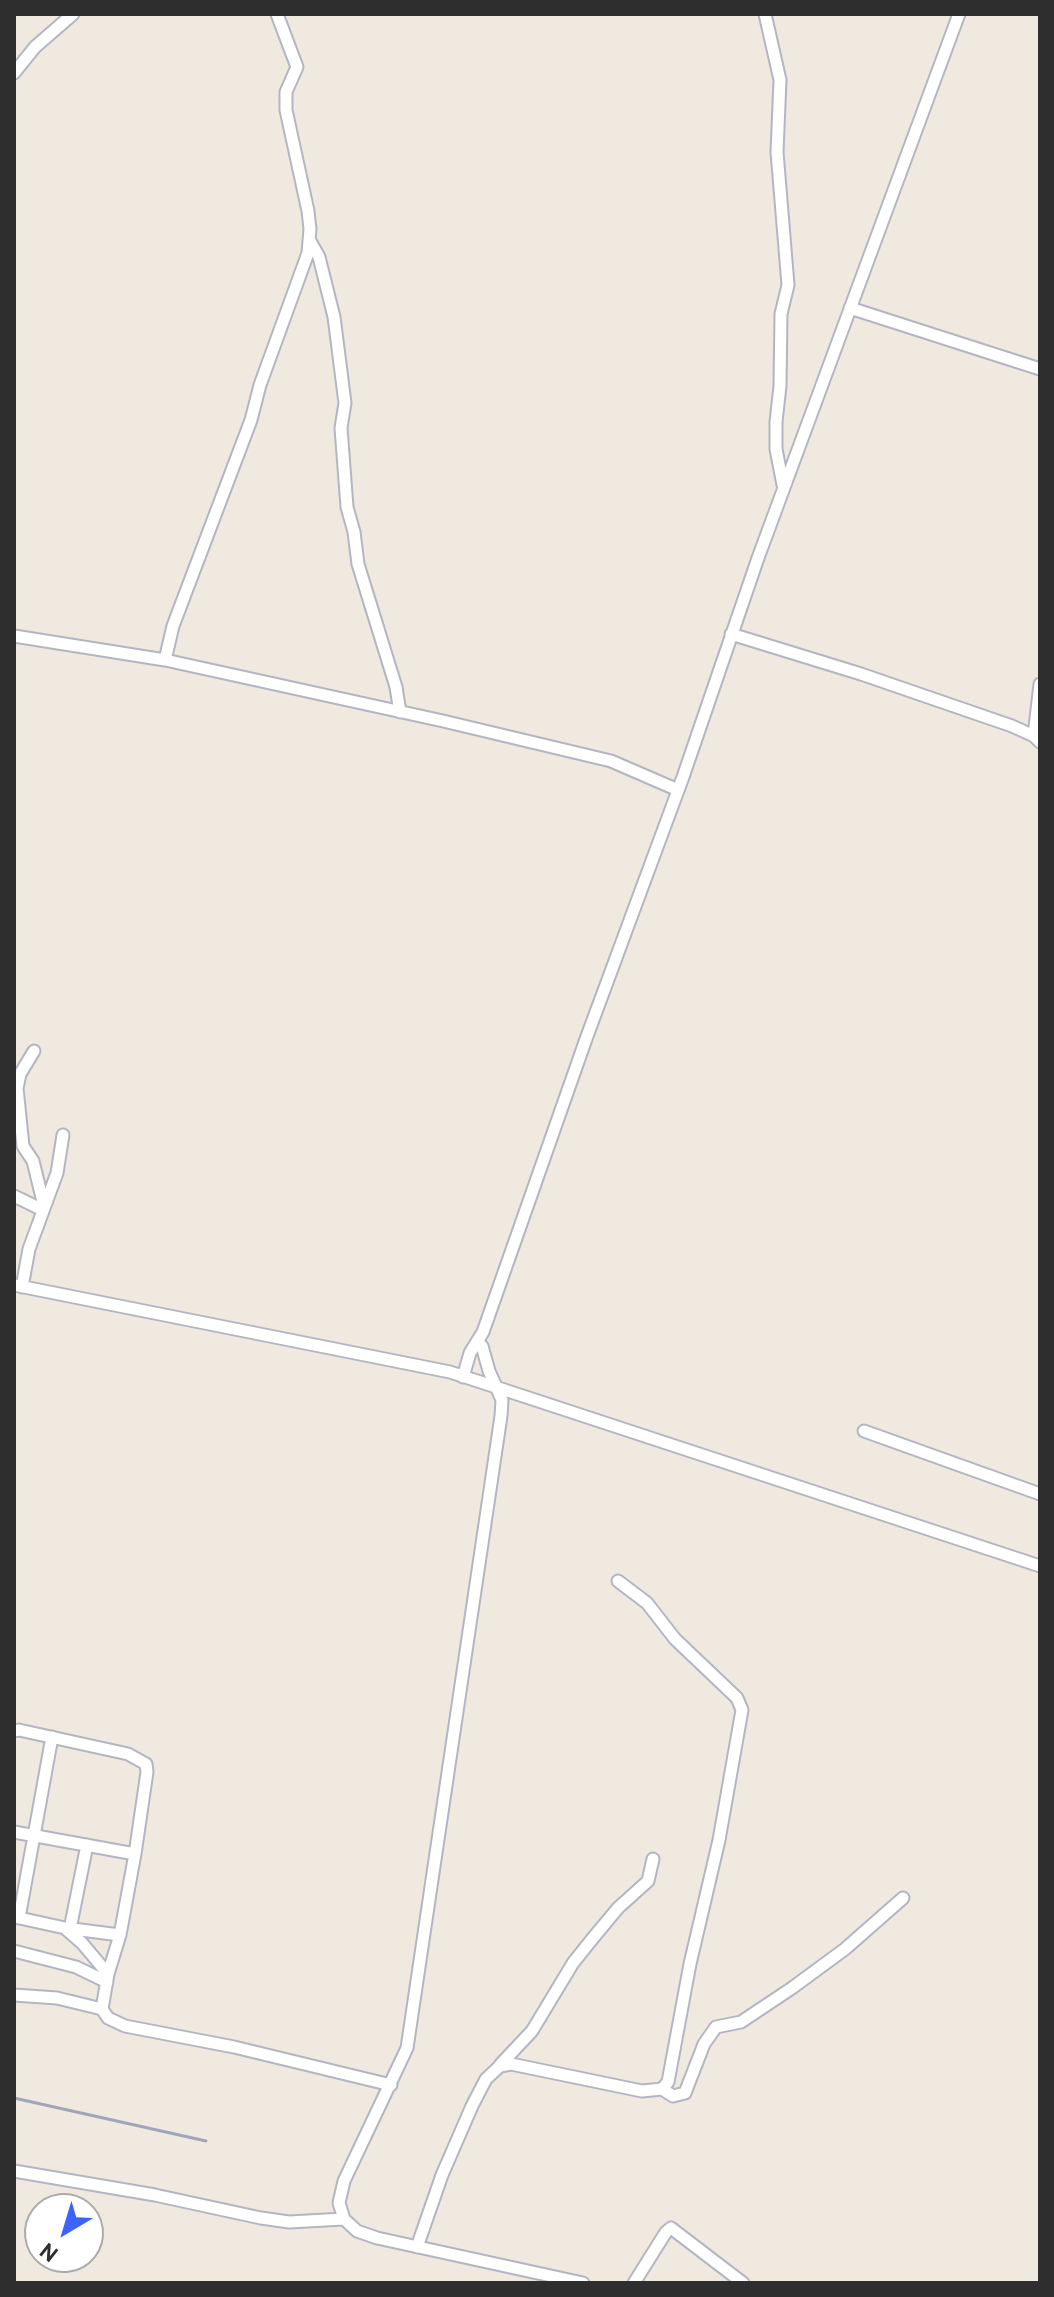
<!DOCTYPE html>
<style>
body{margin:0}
#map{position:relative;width:1054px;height:2297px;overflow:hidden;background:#f0e9df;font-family:Overpass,sans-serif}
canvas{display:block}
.frame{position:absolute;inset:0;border:16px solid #2e2e2e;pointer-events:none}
.north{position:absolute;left:24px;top:2193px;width:80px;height:80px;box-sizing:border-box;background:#fff;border:2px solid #ababab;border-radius:50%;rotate:218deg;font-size:22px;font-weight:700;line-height:32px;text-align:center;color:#2e2e2e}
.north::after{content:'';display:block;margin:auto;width:28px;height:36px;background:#3d63ff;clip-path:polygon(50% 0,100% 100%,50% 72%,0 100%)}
</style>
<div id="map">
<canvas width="1054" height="2297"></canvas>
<div class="frame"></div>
<div class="north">N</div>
</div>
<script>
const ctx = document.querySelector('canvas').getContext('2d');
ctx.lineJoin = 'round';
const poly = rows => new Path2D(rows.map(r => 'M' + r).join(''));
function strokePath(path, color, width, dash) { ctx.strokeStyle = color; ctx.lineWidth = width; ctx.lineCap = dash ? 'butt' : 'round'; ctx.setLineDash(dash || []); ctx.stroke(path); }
const minor = poly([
 [765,14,780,80,777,152,788,285,781,314,780,386,776,422,776,449,783,485],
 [14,73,35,47,73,14],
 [310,241,319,257,334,317,345,403,341,428,347,507,354,532,358,564,396,687,400,712],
 [850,308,1040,369],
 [731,634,861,674,1012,726,1034,736,1040,742],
 [14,636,165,660,443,721,611,761,678,790],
 [165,660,173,626,251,420,260,385,308,253,310,229,308,211,286,110,286,92,297,67,277,14],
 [1034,736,1040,684],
 [34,1051,20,1074,17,1088,23,1146,33,1161,44,1206],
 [14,1196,43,1210],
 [14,1285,450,1372,1040,1566],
 [22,1287,29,1249,57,1173,63,1135],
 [482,1346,489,1371,502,1400,501,1416,407,2048,344,2181,339,2203,344,2219,357,2231,377,2238,583,2283],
 [463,1377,470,1353,483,1332,586,1039,683,777,758,558,959,14],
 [864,1431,1040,1494],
 [14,1731,19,1730,128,1754,146,1764,147,1772,135,1854,120,1935,108,1974,102,2009,108,2018,125,2026,234,2047,391,2085],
 [14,1832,135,1854],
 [15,1917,65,1928,120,1935],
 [19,1918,52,1737],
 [66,1929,82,1943,108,1974],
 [70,1929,87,1845],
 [14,1951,76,1967,107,1982],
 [14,1995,57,1998,102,2009],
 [500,2065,532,2031,573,1963,593,1938,618,1908,648,1881,653,1859],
 [662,2089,673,2096,685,2093,704,2044,716,2027,741,2022,792,1988,845,1949,903,1898],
 [14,2171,155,2195,261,2218,289,2222,344,2219],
 [417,2247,442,2175,472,2106,486,2079,500,2066,511,2064,642,2091,662,2089,668,2082,690,1964,719,1840,742,1710,737,1698,675,1639,647,1603,618,1581],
 [634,2283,666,2232,671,2228,743,2283]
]);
const rail = poly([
 [14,2098,206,2141]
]);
strokePath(minor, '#b3b6c2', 15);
strokePath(minor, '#fff', 11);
strokePath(rail, '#a1a5ba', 3);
</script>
